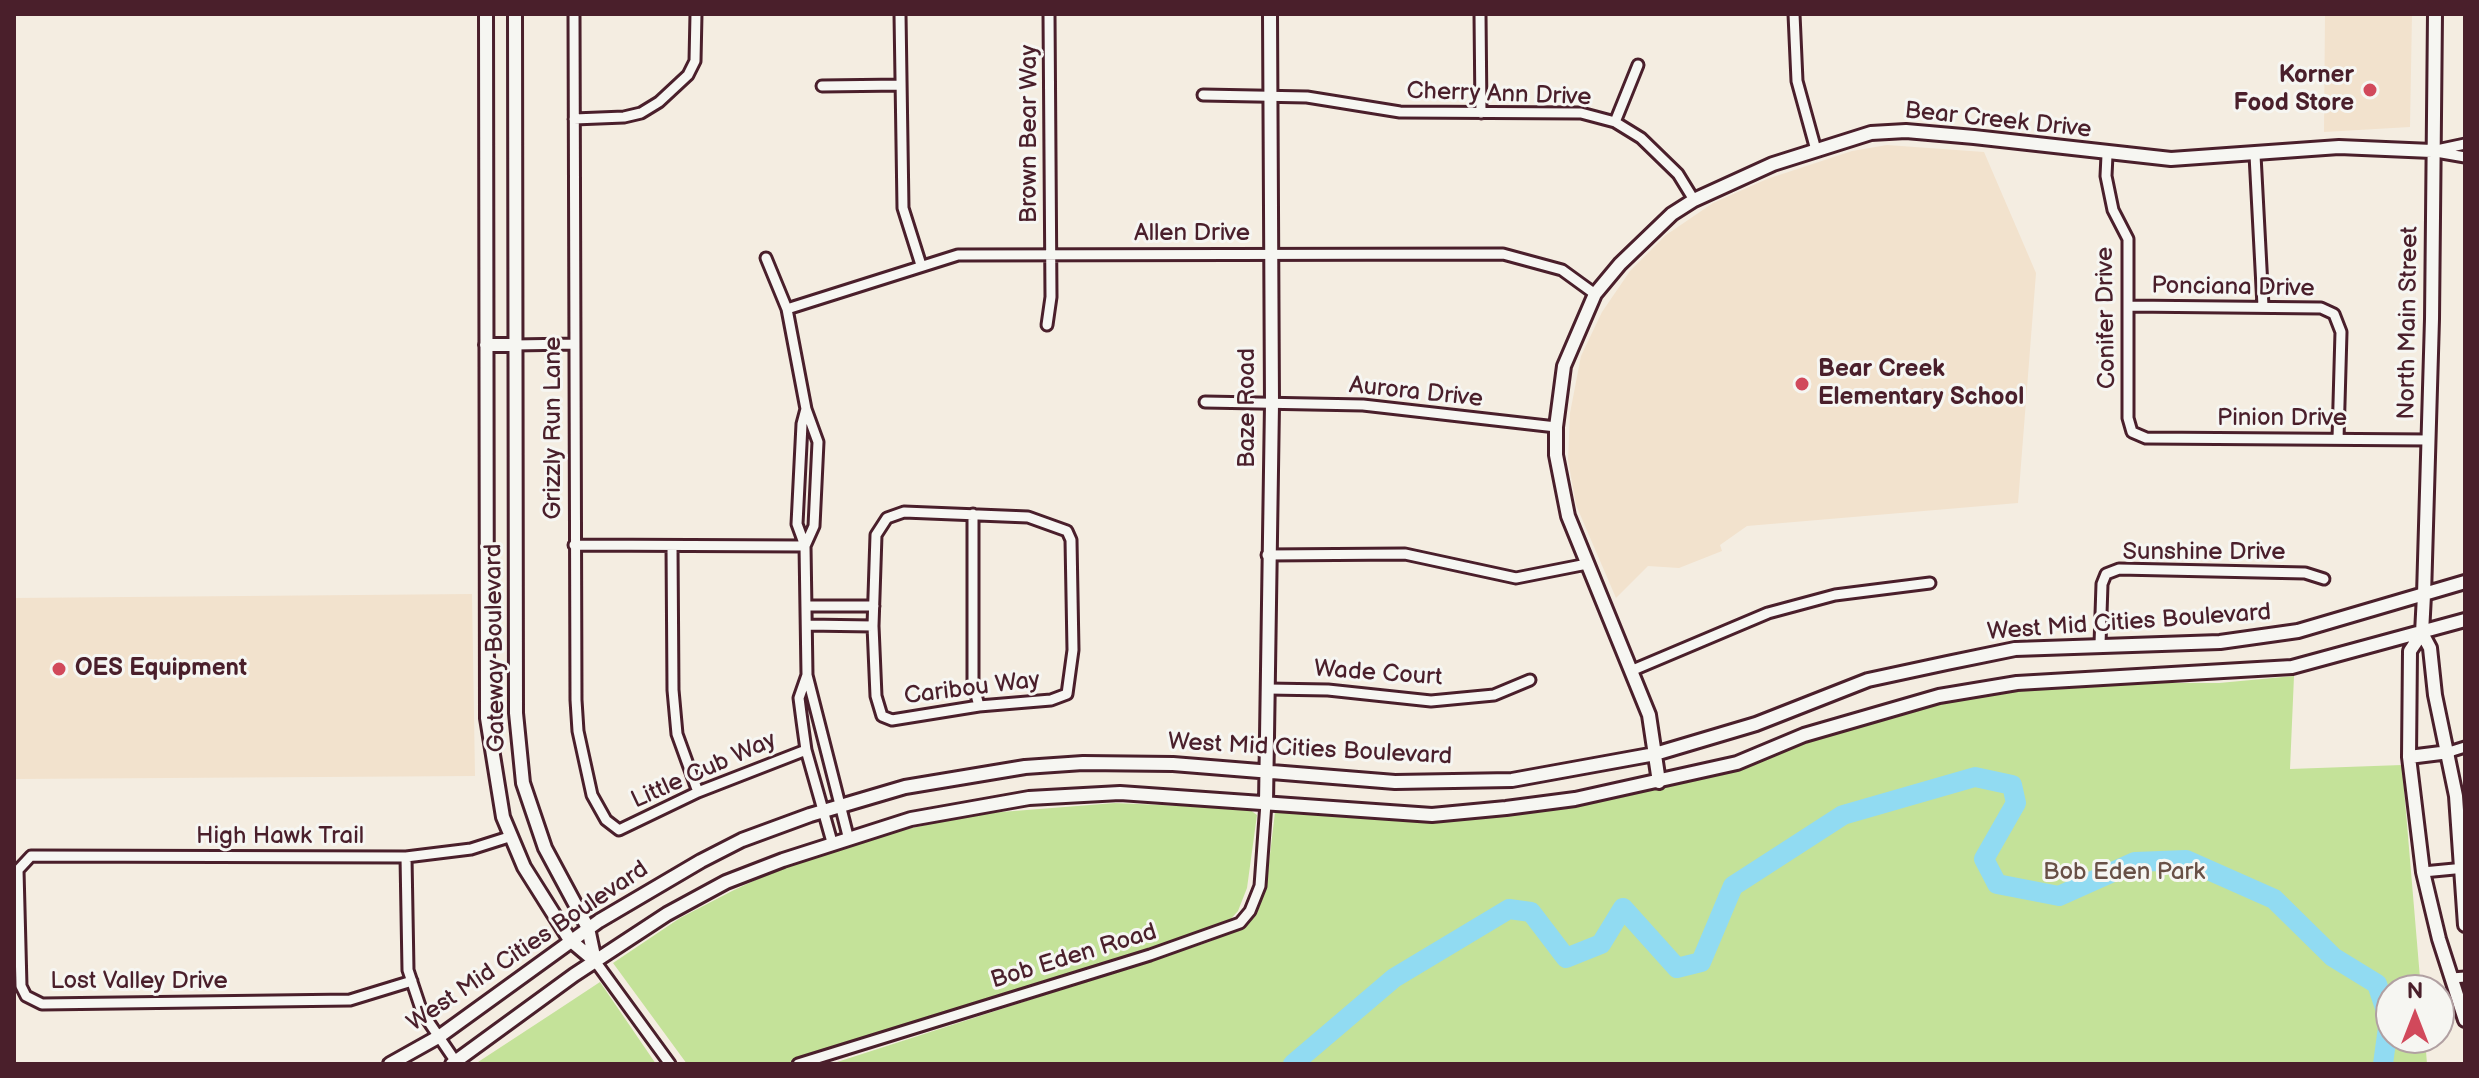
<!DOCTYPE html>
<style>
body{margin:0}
#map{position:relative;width:2479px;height:1078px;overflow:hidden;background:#f4ede1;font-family:"Balsamiq Sans",sans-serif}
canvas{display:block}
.frame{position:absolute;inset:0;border:16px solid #4a1f2b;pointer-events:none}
.north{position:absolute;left:2375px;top:974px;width:80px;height:80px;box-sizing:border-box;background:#f6f6f2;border:2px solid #b1a0a2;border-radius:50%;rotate:0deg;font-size:22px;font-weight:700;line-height:32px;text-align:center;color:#4a1f2b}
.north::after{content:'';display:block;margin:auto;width:28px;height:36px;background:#d1495b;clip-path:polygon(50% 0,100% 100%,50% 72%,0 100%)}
</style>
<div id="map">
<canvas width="2479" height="1078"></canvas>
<div class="frame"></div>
<div class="north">N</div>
</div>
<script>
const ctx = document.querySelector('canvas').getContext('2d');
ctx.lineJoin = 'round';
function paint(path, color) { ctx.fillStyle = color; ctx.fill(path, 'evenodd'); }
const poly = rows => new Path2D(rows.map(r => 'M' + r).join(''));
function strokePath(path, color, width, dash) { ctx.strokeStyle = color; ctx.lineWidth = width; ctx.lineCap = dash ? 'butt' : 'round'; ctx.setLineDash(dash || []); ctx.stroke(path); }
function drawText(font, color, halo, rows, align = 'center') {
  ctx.font = font + ' "Balsamiq Sans",sans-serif'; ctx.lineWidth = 6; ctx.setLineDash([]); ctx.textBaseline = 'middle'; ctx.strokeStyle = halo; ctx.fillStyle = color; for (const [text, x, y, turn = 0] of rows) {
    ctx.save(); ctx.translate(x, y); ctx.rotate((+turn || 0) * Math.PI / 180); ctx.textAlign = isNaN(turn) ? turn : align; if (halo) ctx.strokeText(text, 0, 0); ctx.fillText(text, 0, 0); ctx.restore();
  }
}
const built = poly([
 [2325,14,2412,14,2410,127,2324,132],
 [1887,145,1984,152,2036,273,2018,503,1747,526,1720,545,1722,551,1679,568,1648,566,1616,598,1576,505,1568,460,1570,413,1581,356,1602,312,1630,271,1666,235,1713,203,1767,179,1852,151],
 [472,594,475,776,14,779,14,598]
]);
const green = poly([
 [2294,676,2290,769,2402,765,2421,990,2391,990,2391,1038,2425,1038,2427,1064,831,1064,1209,942,1247,924,1257,913,1266,888,1275,812,1433,823,1507,816,1660,789,1746,764,1805,740,1940,701,2018,688,2095,683,2219,683],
 [1115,803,1249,809,1257,815,1247,888,1238,911,1228,922,1141,953,784,1064,687,1064,613,963,680,918,734,890,790,864,853,841,976,814],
 [600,982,656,1064,475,1064,556,1011]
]);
const river = poly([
 [1293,1064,1394,978,1509,909,1531,912,1566,958,1601,944,1623,908,1677,968,1701,962,1733,886,1843,815,1975,777,2012,785,2016,803,1984,859,1997,884,2059,896,2135,862,2186,860,2274,899,2333,957,2377,984,2389,1020,2383,1064]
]);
const street = poly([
 [574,14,576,700,578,731,592,795,606,820,619,830,698,792,806,750],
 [900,14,903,208,921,265],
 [1480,14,1481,113],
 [1794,14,1797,81,1816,150],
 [822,86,901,85],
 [1203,95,1307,97,1400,112,1581,113,1615,122,1641,138,1678,174,1694,200],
 [574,119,624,117,641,113,659,102,688,75,695,61,696,14],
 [1615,122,1638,65],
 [2432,151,2465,144],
 [2436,152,2465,157],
 [2107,155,2106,176,2113,210,2128,239,2128,418,2132,432,2146,438,2429,440],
 [2255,155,2263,306],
 [766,258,787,309,806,409,818,442,814,526,805,546],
 [2129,306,2321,308,2334,314,2341,332,2338,439],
 [787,309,958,255,1503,254,1562,270,1595,294],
 [1047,325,1051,297,1049,14],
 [514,345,574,344],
 [1205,402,1363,405,1556,427],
 [806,409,802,424,797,524,805,546,807,675,848,836],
 [904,512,1028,517,1067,531,1071,540,1073,650,1067,694,1051,700,979,706,892,720,882,716,876,696,873,626,876,535,887,518,904,512],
 [973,514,973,683,979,706],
 [574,545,805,546],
 [672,546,673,690,677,734,698,792],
 [1267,555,1405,554,1516,578,1587,564],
 [806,606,874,606],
 [807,625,873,626],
 [2100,644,2102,584,2106,574,2119,569,2305,573,2324,579],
 [1633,670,1768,613,1835,595,1930,583],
 [807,675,799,698,802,721,806,750,832,842],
 [1268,689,1328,690,1431,701,1494,695,1530,680],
 [2449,752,2465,747],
 [406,857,408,970,422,1012,456,1062],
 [2423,872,2465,868],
 [595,961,670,1064],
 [2452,978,2465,977],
 [412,981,350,1000,42,1004,26,996,21,986,18,870,31,856,406,857,471,849,512,836],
 [798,1064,1150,955,1240,923,1250,911,1260,886,1266,803]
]);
const secondary = poly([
 [486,14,487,718,503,817,524,867,570,940,595,961],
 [515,14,516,713,523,783,545,848,588,928,595,961],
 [2435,14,2432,319,2424,595,2422,633,2410,651,2409,757,2423,872,2439,939,2465,1020],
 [486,345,514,345],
 [2422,633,2430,648,2435,695,2456,796,2465,925],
 [2409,757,2449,752],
 [1659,782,1649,715,1568,516,1556,455,1556,427,1564,366,1595,294,1620,264,1672,214,1694,200,1773,164,1871,133,1906,131,1974,137,2171,159,2339,147,2432,151],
 [1266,803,1272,404,1270,14],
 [390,1064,440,1036,599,921,701,861,742,840,810,815,905,787,1025,767,1083,763,1173,764,1395,782,1512,780,1655,754,1756,724,1868,680,1947,663,2015,649,2220,642,2298,631,2465,582],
 [452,1064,574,975,667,914,726,882,783,860,911,819,1029,798,1120,793,1432,815,1506,808,1575,799,1737,763,1804,735,1939,696,2017,683,2292,667,2465,620]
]);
const markers = [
 [2370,90,8,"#d1495b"],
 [1802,384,8,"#d1495b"],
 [59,669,8,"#d1495b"]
];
const poiNames = [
 ["Korner",2354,76,"right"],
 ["Food Store",2354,104,"right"],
 ["Bear Creek",1818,370],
 ["Elementary School",1818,398],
 ["OES Equipment",75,669]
];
const streetNames = [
 ["Cherry Ann Drive",1499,95,2],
 ["Bear Creek Drive",1998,121,6],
 ["Brown Bear Way",1030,134,-90],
 ["Allen Drive",1192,234],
 ["Ponciana Drive",2233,288,1],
 ["Conifer Drive",2107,318,-91],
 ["North Main Street",2409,323,-89],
 ["Aurora Drive",1416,393,6],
 ["Baze Road",1248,408,-90],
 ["Pinion Drive",2282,419],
 ["Grizzly Run Lane",554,428,-90],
 ["Sunshine Drive",2204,553],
 ["West Mid Cities Boulevard",2129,623,-4],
 ["Gateway Boulevard",496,648,-91],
 ["Wade Court",1378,674,4],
 ["Caribou Way",972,689,-7],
 ["West Mid Cities Boulevard",1310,750,3],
 ["Little Cub Way",704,771,-24],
 ["High Hawk Trail",280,837],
 ["West Mid Cities Boulevard",528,947,-34],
 ["Bob Eden Road",1074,957,-17],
 ["Lost Valley Drive",139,982]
];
const parkNames = [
 ["Bob Eden Park",2124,873]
];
paint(built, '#f2e2cd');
paint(green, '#c4e299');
strokePath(river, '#91dbf2', 20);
strokePath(street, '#4a1f2b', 15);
strokePath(secondary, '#4a1f2b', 18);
strokePath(street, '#f6f6f2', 9);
strokePath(secondary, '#f6f6f2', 12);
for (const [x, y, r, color] of markers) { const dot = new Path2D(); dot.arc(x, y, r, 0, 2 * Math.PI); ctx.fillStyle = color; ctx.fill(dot); strokePath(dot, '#f6f6f2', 3); }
drawText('bold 24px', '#4a1f2b', '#f6f6f2', poiNames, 'left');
drawText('24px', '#4a1f2b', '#f6f6f2', streetNames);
drawText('24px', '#685046', '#f6f6f2', parkNames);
</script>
